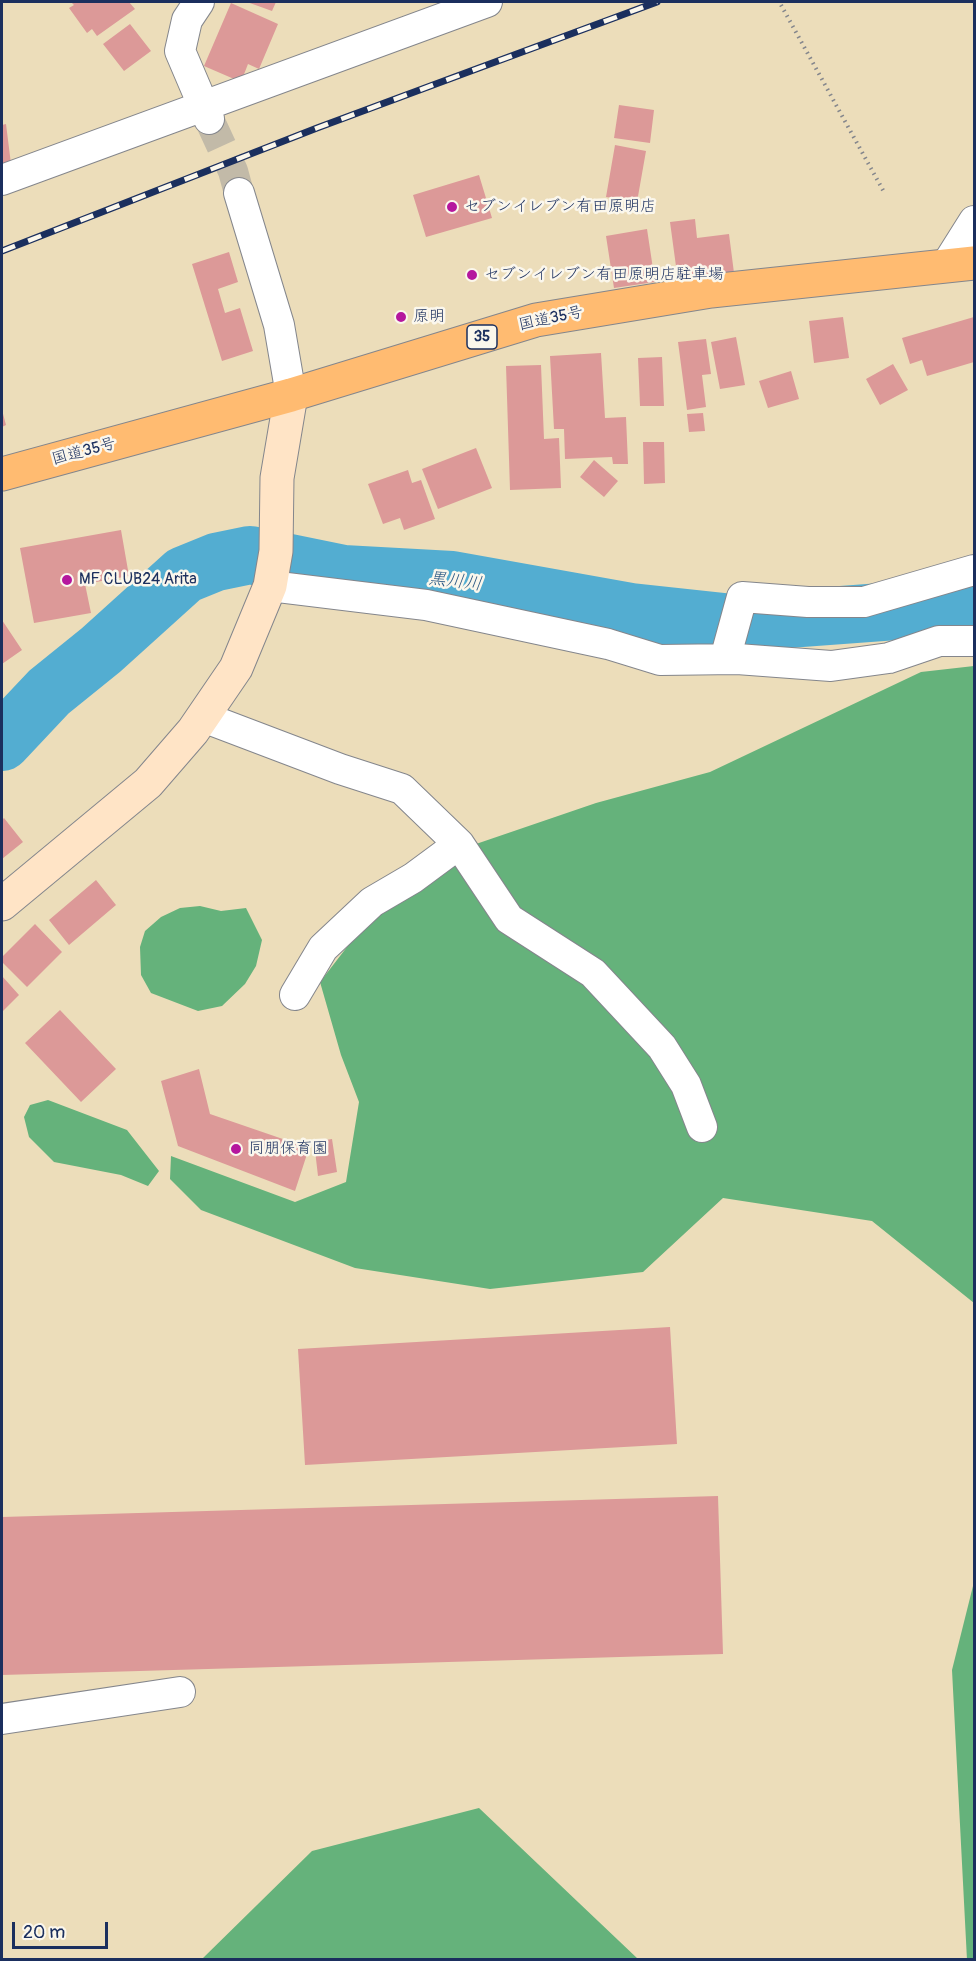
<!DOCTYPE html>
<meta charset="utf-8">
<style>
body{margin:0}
#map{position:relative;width:976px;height:1961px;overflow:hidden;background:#ecddba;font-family:Pangolin,sans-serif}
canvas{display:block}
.frame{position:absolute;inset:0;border:3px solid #1b2f5e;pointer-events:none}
.scale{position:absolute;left:12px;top:1922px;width:96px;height:27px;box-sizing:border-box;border:3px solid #1b2f5e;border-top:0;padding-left:8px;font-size:18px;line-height:21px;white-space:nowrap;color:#1b2f5e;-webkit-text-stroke:4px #fbf7ec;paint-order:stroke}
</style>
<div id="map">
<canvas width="976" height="1961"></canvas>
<div class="frame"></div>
<div class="scale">20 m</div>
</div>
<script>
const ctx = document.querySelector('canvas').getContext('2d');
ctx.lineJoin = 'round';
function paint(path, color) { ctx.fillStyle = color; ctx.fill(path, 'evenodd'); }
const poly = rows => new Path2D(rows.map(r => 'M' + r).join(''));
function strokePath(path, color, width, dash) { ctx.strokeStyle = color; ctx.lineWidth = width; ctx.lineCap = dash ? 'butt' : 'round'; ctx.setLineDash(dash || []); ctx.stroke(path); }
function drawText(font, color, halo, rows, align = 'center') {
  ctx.font = font + ' Pangolin,"Klee One",sans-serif'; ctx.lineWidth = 5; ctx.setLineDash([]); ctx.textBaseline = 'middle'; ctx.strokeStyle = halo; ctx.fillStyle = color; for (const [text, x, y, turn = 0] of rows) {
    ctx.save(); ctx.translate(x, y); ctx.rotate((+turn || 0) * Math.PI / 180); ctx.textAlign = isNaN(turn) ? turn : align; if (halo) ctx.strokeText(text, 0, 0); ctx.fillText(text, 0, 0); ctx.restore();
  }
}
const forest = poly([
 [974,666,974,1303,872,1221,723,1198,643,1272,490,1289,355,1268,201,1210,170,1179,171,1156,295,1202,346,1182,359,1102,341,1055,320,982,364,925,476,844,596,803,710,772,921,672],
 [200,906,221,911,246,908,262,940,256,966,245,984,222,1006,198,1011,151,993,141,975,140,947,145,931,161,917,180,908],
 [48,1100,127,1130,159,1171,148,1186,121,1175,54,1162,29,1137,24,1117,30,1105],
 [974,1582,974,1959,967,1960,952,1670],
 [479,1808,638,1959,202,1959,312,1851]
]);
const river = poly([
 [2,742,49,692,101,650,184,575,216,562,250,555,343,574,452,580,631,612,733,623,896,611,974,601]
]);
const building = poly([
 [71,2,129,2,135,9,97,36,92,29,87,33,69,8,74,5],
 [247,2,276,2,272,11],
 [231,3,278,24,259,69,248,64,241,82,204,66],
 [130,24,151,51,124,71,103,44],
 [619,105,654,110,650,143,614,138],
 [6,124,11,164,2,165,2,125],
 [615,145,646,151,637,202,606,197],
 [479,175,492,218,426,237,413,195],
 [695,219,697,238,729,234,734,273,678,281,670,222],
 [647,229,655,282,614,288,606,236],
 [229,252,238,282,218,289,225,313,240,308,253,351,222,361,192,264],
 [843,317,849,358,814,363,809,321],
 [974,317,974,362,927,376,922,360,910,364,902,338],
 [736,337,745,385,720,389,711,342],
 [706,339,711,374,702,375,706,407,687,410,678,342],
 [601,353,605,418,626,417,628,464,613,464,612,457,565,459,564,429,554,429,550,356],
 [662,357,664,406,640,406,638,358],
 [893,364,908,390,880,405,866,379],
 [541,365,544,439,559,438,561,488,510,490,506,366],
 [791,371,799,399,768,408,759,381],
 [2,410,6,425,2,427],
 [703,413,705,431,689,432,687,414],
 [643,442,664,442,665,483,644,484],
 [476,448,492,488,438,509,422,469],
 [594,460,618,481,604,497,580,477],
 [408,470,412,483,421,480,435,519,404,530,400,518,383,524,368,484],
 [121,530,129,576,85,584,91,613,34,623,20,548],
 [2,620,22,650,2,664],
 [4,818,23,842,2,859,2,820],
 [96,880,116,905,69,945,49,920],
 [35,924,62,952,27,987,2,962,2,957],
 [2,976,19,995,2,1012],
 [60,1010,116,1069,81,1102,25,1043],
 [199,1069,210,1114,309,1148,295,1191,178,1146,161,1081],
 [332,1139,337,1172,318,1176,314,1142],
 [670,1327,677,1444,305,1465,298,1349],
 [718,1496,723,1654,2,1675,2,1517]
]);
const streetTunnel = poly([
 [209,119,233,171,239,193]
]);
const path = poly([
 [781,5,884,192]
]);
const street = poly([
 [199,2,187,20,180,51,209,119],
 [2,180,487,2],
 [239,193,279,325,291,395],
 [945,267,974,221],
 [270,586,426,605,608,644,660,660,737,659,831,666,889,658,939,641,974,641],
 [725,659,742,597,808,602,864,602,974,570],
 [203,717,340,769,402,789,459,844,509,919,593,973,662,1047,686,1085,702,1127],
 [295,995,323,948,372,902,413,878,459,844],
 [2,1719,180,1692]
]);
const secondary = poly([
 [2,904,148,783,193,731,236,668,270,586,276,551,277,478,291,395]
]);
const highway = poly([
 [2,474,291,395,536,320,711,291,974,263]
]);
const rail = poly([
 [2,251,317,128,657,2]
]);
const markers = [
 [452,207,6,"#b5179e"],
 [472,275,6,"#b5179e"],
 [401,317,6,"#b5179e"],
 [67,580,6,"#b5179e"],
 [236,1149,6,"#b5179e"]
];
const shields = [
 [482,337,30]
];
const shieldNames = [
 ["35",482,337]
];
const poiNames = [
 ["セブンイレブン有田原明店",464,207],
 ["セブンイレブン有田原明店駐車場",484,275],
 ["原明",413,317],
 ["MF CLUB24 Arita",79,580],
 ["同朋保育園",248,1149]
];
const streetNames = [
 ["国道35号",551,319,-12],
 ["国道35号",84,452,-15]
];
const waterNames = [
 ["黒川川",455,582,7]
];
paint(forest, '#65b27b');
strokePath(river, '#53add1', 58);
paint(building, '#dc9998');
strokePath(streetTunnel, '#c2baa8', 30, [30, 15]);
strokePath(street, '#84868c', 32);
strokePath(secondary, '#84868c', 35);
strokePath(highway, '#84868c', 35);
strokePath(path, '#84868c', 4, [1.5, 4.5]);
strokePath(street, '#fff', 30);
strokePath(secondary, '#ffe4c6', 33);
strokePath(highway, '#ffbb71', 33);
strokePath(rail, '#1b2f5e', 7);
strokePath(rail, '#fbf7ec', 4.5, [14]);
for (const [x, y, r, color] of markers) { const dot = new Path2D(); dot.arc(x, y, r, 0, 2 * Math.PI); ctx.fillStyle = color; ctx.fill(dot); strokePath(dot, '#fbf7ec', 2); }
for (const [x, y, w] of shields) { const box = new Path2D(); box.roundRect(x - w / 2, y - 12, w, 24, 4.5); ctx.fillStyle = '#fbf7ec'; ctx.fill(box); strokePath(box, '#1b2f5e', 1.5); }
drawText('bold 15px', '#1b2f5e', null, shieldNames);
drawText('16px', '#1b2f5e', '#fbf7ec', poiNames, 'left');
drawText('16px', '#1b2f5e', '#fbf7ec', streetNames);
drawText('italic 18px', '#2f5b86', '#fbf7ec', waterNames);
</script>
